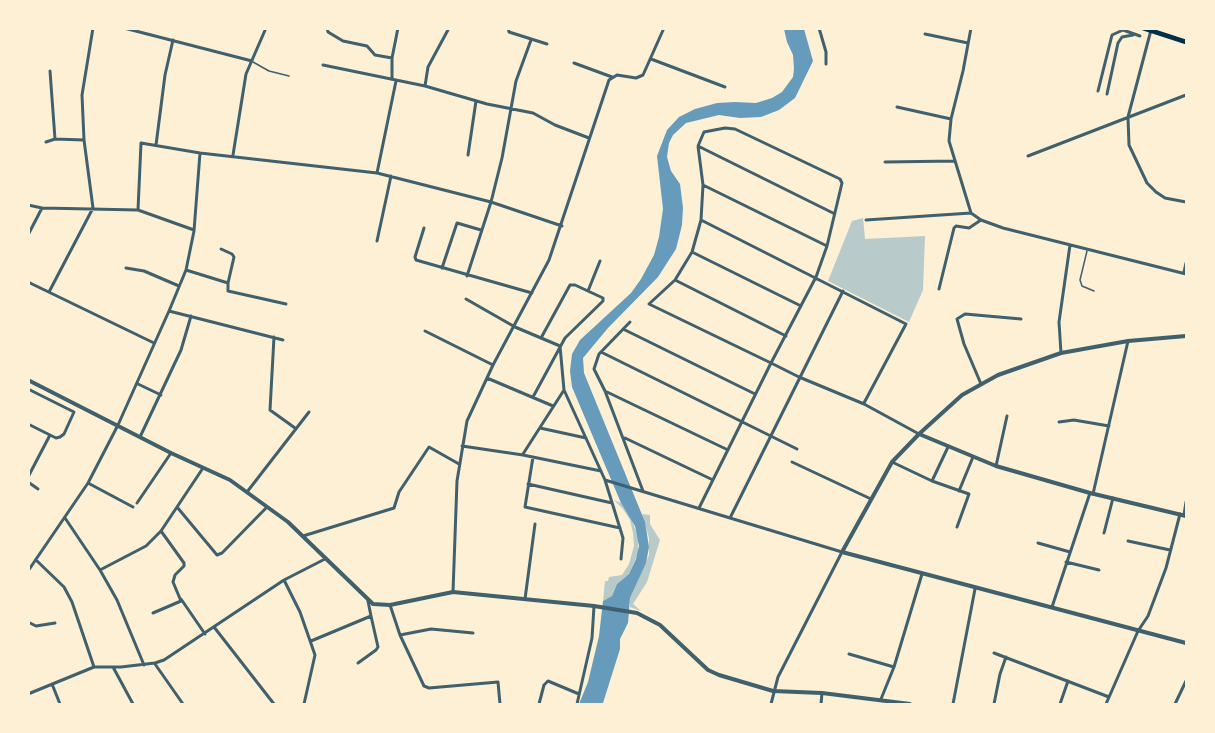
<!DOCTYPE html>
<style>
body{margin:0}
#map{position:relative;width:1215px;height:733px;overflow:hidden;background:#fdf0d5;font-family:"Alegreya Sans",sans-serif}
canvas{display:block}
.frame{position:absolute;inset:0;border:30px solid #fdf0d5;pointer-events:none}
</style>
<div id="map">
<canvas width="1215" height="733"></canvas>
<div class="frame"></div>
</div>
<script>
const ctx = document.querySelector('canvas').getContext('2d');
ctx.lineJoin = 'round';
function paint(path, color) { ctx.fillStyle = color; ctx.fill(path, 'evenodd'); }
const poly = rows => new Path2D(rows.map(r => 'M' + r).join(''));
function strokePath(path, color, width, dash) { ctx.strokeStyle = color; ctx.lineWidth = width; ctx.lineCap = dash ? 'butt' : 'round'; ctx.setLineDash(dash || []); ctx.stroke(path); }
const green = poly([
 [863,218,865,239,925,236,923,290,909,322,828,281,852,221],
 [614,500,621,503,632,519,638,539,638,553,629,574,617,584,612,596,603,601,605,581,608,581,609,577,622,575,629,564,634,546,633,533,630,520,623,509],
 [642,514,650,515,650,524,660,540,647,582,633,604,641,611,630,607,630,598,649,555,649,538]
]);
const water = poly([
 [784,29,804,29,813,61,795,98,779,110,761,117,740,118,719,115,686,123,673,135,669,143,667,157,671,171,680,184,683,208,682,225,676,249,658,277,608,328,583,358,584,373,645,522,649,547,646,563,630,598,628,623,620,639,620,649,603,703,602,704,579,704,588,682,599,636,603,601,612,596,617,584,629,574,636,559,639,546,635,526,621,503,572,387,570,371,572,354,580,340,631,293,641,279,654,255,659,237,663,209,657,156,667,130,679,117,695,109,717,103,735,102,756,103,772,98,782,92,793,77,794,69,793,55,787,42]
]);
const service = poly([
 [253,62,269,71,289,76],
 [1087,251,1080,280,1082,286,1094,291]
]);
const minor = poly([
 [124,28,252,61],
 [327,28,328,32,343,41,367,46,375,55,392,58],
 [508,28,509,32,547,44],
 [819,28,826,52,826,64],
 [971,28,963,71,951,119,949,141,971,213,981,220,1003,228,1186,274],
 [1151,30,1128,117,1129,145,1147,183,1156,192,1165,198,1186,202],
 [925,34,968,43],
 [651,59,725,87],
 [574,63,612,77],
 [323,65,425,86,487,104,533,113,555,125,589,138],
 [50,71,55,139],
 [392,78,392,58,398,28],
 [425,86,428,67,449,28],
 [1098,91,1112,35,1123,30,1140,36],
 [1107,94,1118,43,1122,37,1133,35],
 [897,107,951,119],
 [46,142,55,139,84,140],
 [156,145,165,75,173,40],
 [698,146,833,213],
 [233,155,246,74,266,28],
 [468,155,476,101],
 [1028,156,1186,95],
 [885,162,955,161],
 [377,173,396,81],
 [703,185,827,246],
 [28,205,42,208,138,210,194,230],
 [138,210,141,143,200,153,377,173,491,202,562,226],
 [701,220,906,324,864,403],
 [866,220,971,213],
 [424,228,415,257,416,260,532,293],
 [28,235,42,208],
 [377,241,391,176],
 [221,249,232,254,234,257,228,283],
 [692,252,801,306],
 [126,268,144,271,179,286],
 [442,268,457,223,481,230],
 [186,270,228,283,228,291,286,304],
 [1184,272,1186,263],
 [467,276,491,202,502,158,516,81,531,40],
 [675,280,786,336],
 [28,282,154,343],
 [939,289,954,228,956,226,969,228,981,220],
 [588,291,600,261],
 [49,292,93,208,84,140,82,95,93,28],
 [466,299,515,327,560,346],
 [169,311,283,340],
 [630,322,599,354,594,369,605,391,643,491],
 [623,329,755,394],
 [425,331,493,365],
 [274,337,270,410,295,428],
 [560,346,564,390,605,480,623,538,621,559],
 [601,352,797,449],
 [1061,353,1059,322,1070,245],
 [487,378,553,406],
 [138,384,161,395],
 [981,384,964,344,957,319,965,314,1021,319],
 [28,389,74,412,64,434,60,437,56,438,28,424],
 [607,392,728,450],
 [533,397,565,338,603,301,603,298,575,285,570,285,541,338],
 [1059,422,1074,420,1109,426],
 [540,428,586,438],
 [140,437,181,350,191,316],
 [625,438,713,480],
 [462,446,523,455,601,471],
 [523,454,564,390],
 [533,457,525,507,620,528],
 [792,462,871,499],
 [892,462,932,481,969,494,957,527],
 [996,466,1007,416],
 [28,477,50,435],
 [605,480,842,552,778,677,771,704],
 [932,481,948,447],
 [28,482,38,489],
 [88,483,133,507],
 [528,484,612,503],
 [959,491,973,457],
 [247,492,309,412],
 [1093,494,1128,341],
 [137,503,171,453],
 [177,507,217,555,222,553,267,507],
 [699,508,771,363,816,277,827,246,842,183,840,179,735,129,725,128,704,132,698,146,703,185,701,220,692,252,675,280,649,304,771,363,799,377,864,404,919,434],
 [1184,515,1186,502],
 [65,518,100,570,117,600,144,665],
 [730,518,843,291],
 [1104,533,1113,498],
 [303,536,394,508,399,492,429,447,459,464],
 [1128,541,1170,550],
 [1038,543,1070,552],
 [36,560,64,587,72,602,94,667],
 [1066,562,1099,570],
 [100,570,146,546,161,531,203,468],
 [28,571,88,483,118,425,169,311,186,270,194,231,200,153],
 [284,580,300,612,315,655,304,704],
 [453,592,457,481,467,421,493,365,549,260,609,80,617,75,636,78,643,75,664,28],
 [181,599,205,634],
 [525,599,535,524],
 [390,605,400,635,424,686,429,688,498,682,500,704],
 [1052,607,1090,493],
 [153,613,181,601,173,582,175,575,184,566,184,563,161,531],
 [28,622,36,626,55,623],
 [214,627,274,704],
 [400,635,431,629,473,633],
 [311,641,371,616,368,601],
 [994,653,1109,697],
 [849,654,894,667],
 [358,663,376,650,378,647,371,616],
 [155,664,183,704],
 [113,667,133,704],
 [52,684,60,704],
 [28,694,94,667,121,667,155,663,164,660,284,580,325,559],
 [881,699,894,667,922,574],
 [539,704,544,685,548,681,579,694],
 [577,704,592,638,594,606],
 [821,704,822,693],
 [953,704,975,589],
 [994,704,1000,674,1006,657],
 [1060,704,1068,681],
 [1106,704,1138,631,1148,616,1166,568,1180,514],
 [1175,704,1186,681]
]);
const tertiary = poly([
 [1186,336,1128,341,1061,353,998,375,962,395,919,434,892,462,842,552,1186,643],
 [28,380,171,453,230,480,288,522,373,604,390,605,453,592,594,606,637,613,660,625,708,670,719,675,773,691,822,693,910,704],
 [919,434,996,466,1090,493,1186,516]
]);
const primary = poly([
 [1143,28,1186,42]
]);
paint(green, '#b9caca');
paint(water, '#669bbc');
strokePath(service, '#3f606c', 1.5);
strokePath(minor, '#3f606c', 3);
strokePath(tertiary, '#3f606c', 4);
strokePath(primary, '#003049', 4.5);
</script>
